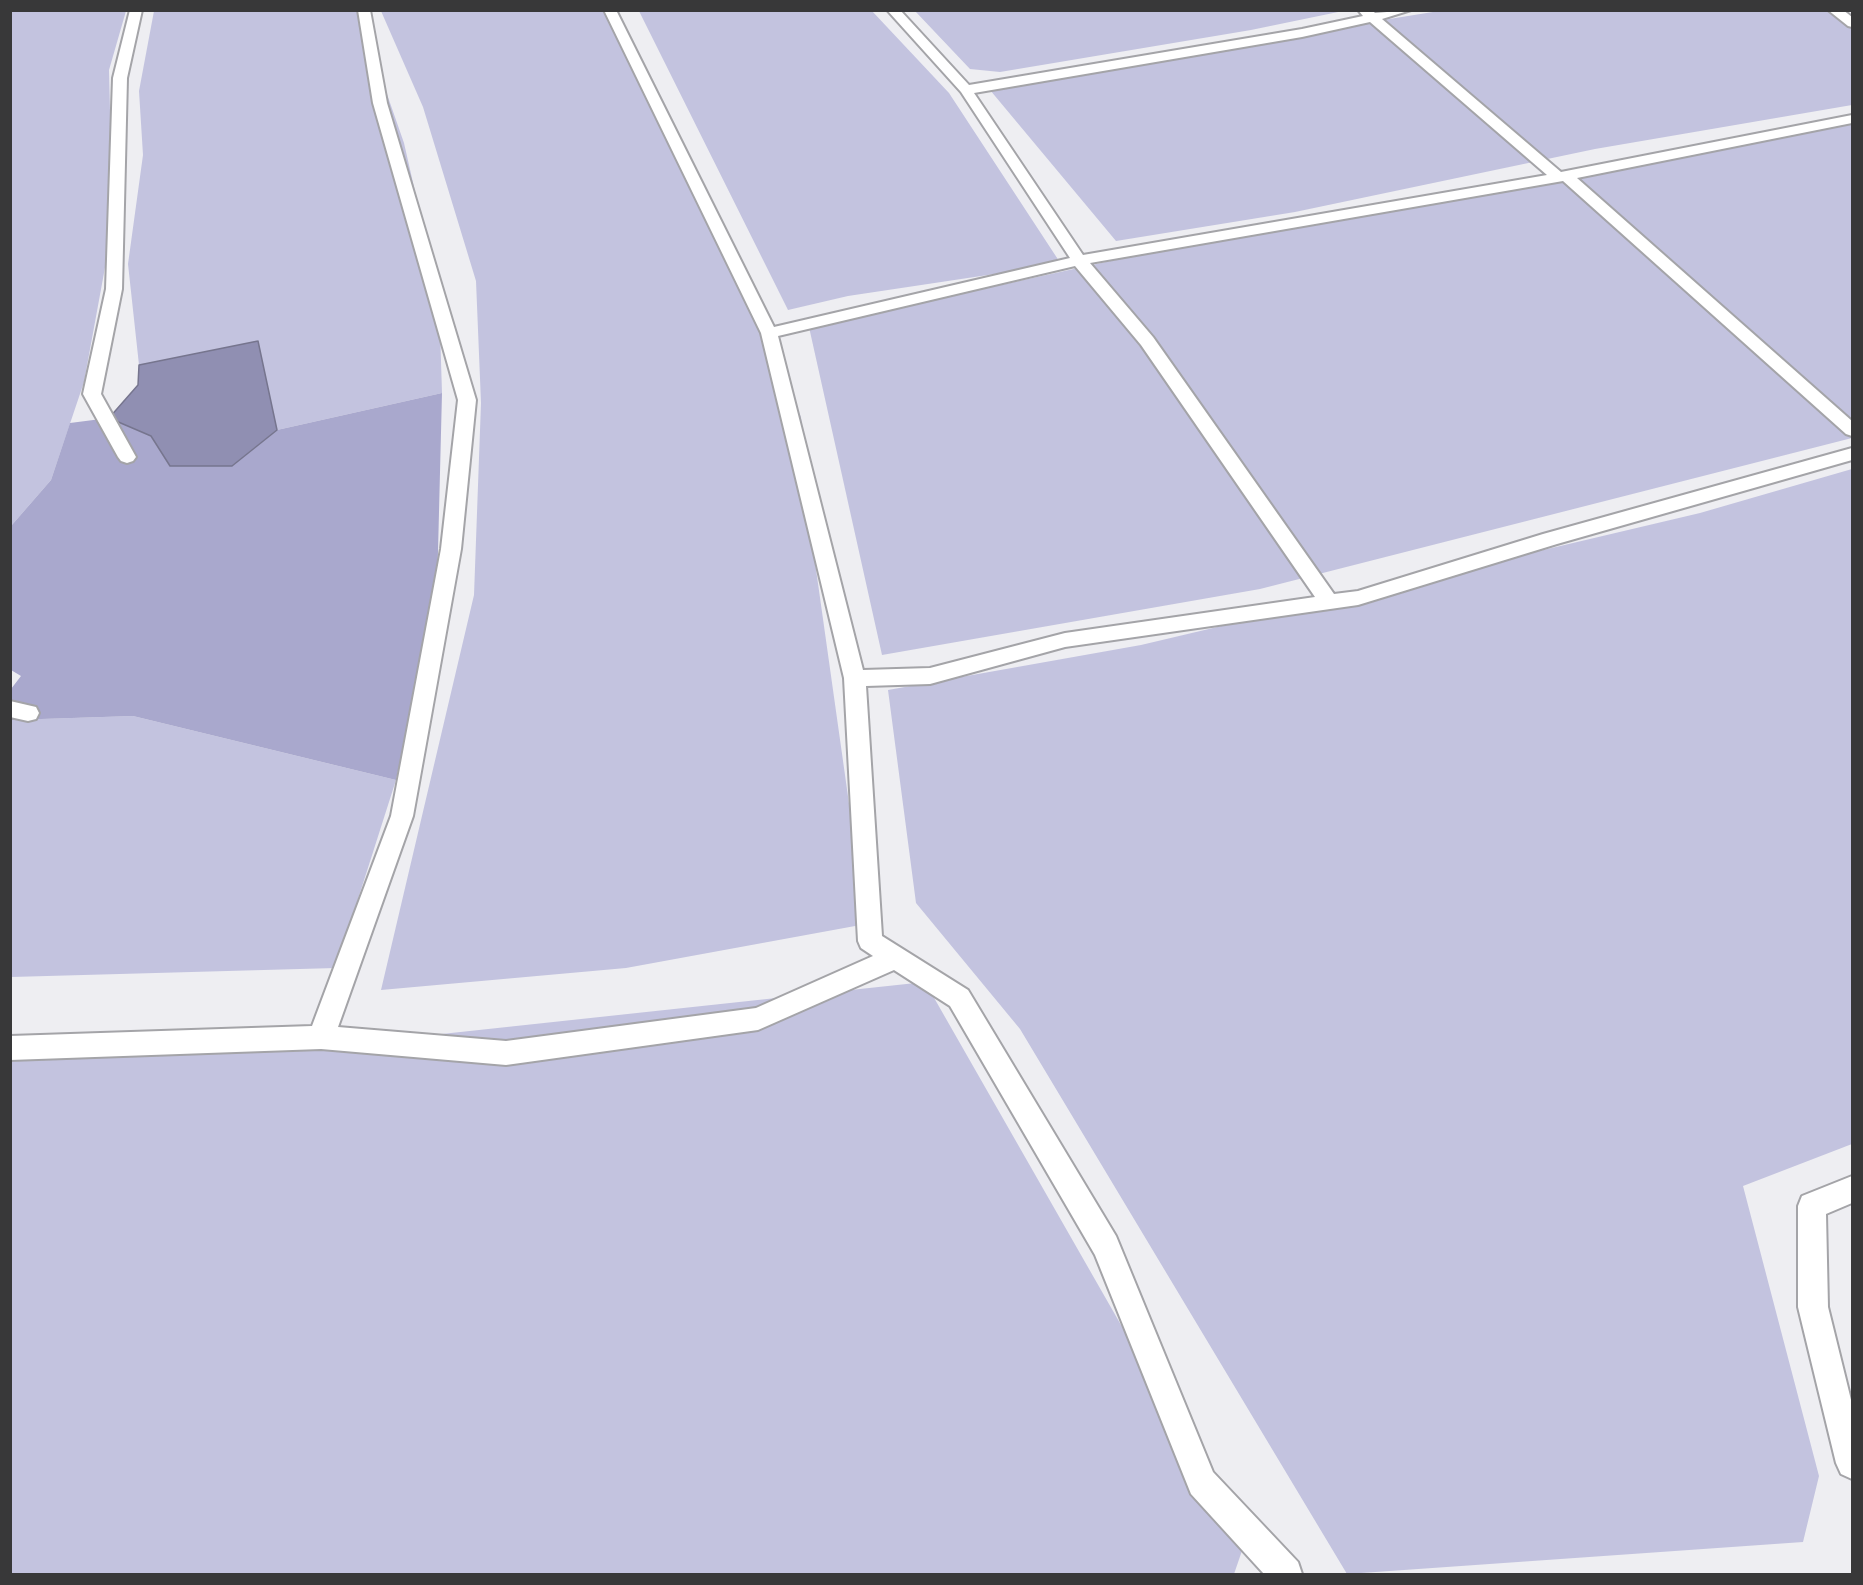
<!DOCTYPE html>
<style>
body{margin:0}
#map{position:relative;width:1863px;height:1585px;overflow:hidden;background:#eeeef2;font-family:"DM Sans",sans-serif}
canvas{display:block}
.frame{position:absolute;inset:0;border:12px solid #383839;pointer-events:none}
</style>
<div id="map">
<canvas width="1863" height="1585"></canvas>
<div class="frame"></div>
</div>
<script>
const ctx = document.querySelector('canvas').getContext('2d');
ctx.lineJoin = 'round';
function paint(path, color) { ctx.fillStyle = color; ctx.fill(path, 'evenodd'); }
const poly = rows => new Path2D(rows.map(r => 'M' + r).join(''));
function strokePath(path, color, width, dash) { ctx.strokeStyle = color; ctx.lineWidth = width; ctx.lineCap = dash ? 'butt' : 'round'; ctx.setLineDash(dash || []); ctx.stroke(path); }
const green = poly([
 [1830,10,1852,26,1852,105,1595,149,1295,212,1116,241,990,90,1072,70,1439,11],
 [11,11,126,11,109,70,111,150,106,262,84,382,51,480,11,526],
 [154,11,358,11,404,143,439,297,442,393,277,430,258,341,139,365,128,264,143,155,139,91],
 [381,11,605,11,668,132,801,417,812,541,866,924,626,968,381,990,474,595,481,403,476,281,423,107],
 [639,11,872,11,949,93,1061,264,848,296,788,310],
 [915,11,1343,11,1251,30,1000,72,970,69],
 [1852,120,1852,438,1260,589,882,655,809,327,1133,256,1714,142],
 [1852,469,1852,1144,1743,1186,1819,1476,1803,1542,1347,1574,1020,1029,916,903,888,690,1141,645,1700,513],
 [133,716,396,780,336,968,11,977,10,720],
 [925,982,1245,1542,1234,1574,11,1574,10,1052,386,1040]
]);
const forest = poly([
 [442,393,437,591,396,780,133,716,11,720,11,689,21,676,11,670,11,526,51,480,70,423,109,418,151,436,170,466,232,466,277,430]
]);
const water = poly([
 [258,341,277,430,232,466,170,466,151,436,109,418,138,385,139,365,258,341]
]);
const service = poly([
 [130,10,142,10,127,78,122,289,101,394,136,457,133,461,127,463,121,461,118,457,83,394,106,289,113,78,130,10],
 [358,10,370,10,387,103,476,400,461,549,413,816,338,1027,506,1041,756,1008,873,956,861,948,858,941,844,678,761,333,604,10,616,10,774,327,1070,258,961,92,887,10,900,10,969,85,1302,29,1363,16,1358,10,1372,10,1375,13,1411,10,1382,19,1561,172,1852,115,1852,123,1577,178,1852,421,1852,436,1846,434,1563,181,1090,263,1153,337,1334,594,1358,591,1543,534,1852,448,1852,460,1557,544,1358,605,1065,647,930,684,866,686,882,936,968,990,1116,1236,1213,1472,1298,1562,1302,1574,1264,1574,1191,1494,1095,1255,950,1006,894,970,758,1030,506,1065,321,1049,10,1060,10,1036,312,1026,391,816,441,549,458,400,373,103,358,10],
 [1370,22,1547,175,1083,255,974,93,1302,37,1370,22],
 [1075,266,1141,345,1315,597,1065,633,930,668,863,670,778,336,1075,266],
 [1828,10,1843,10,1852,17,1852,27,1848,26,1828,10],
 [10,701,36,707,39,713,36,719,28,721,10,717,10,701],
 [1852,1176,1852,1203,1826,1214,1828,1307,1852,1404,1852,1479,1841,1474,1836,1463,1798,1307,1798,1206,1802,1196,1852,1176]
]);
paint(green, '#c3c3df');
paint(forest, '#a9a8cd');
paint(water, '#908fb2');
strokePath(water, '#76758e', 1.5);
strokePath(service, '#a4a4a8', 4);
paint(service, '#fff');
</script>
